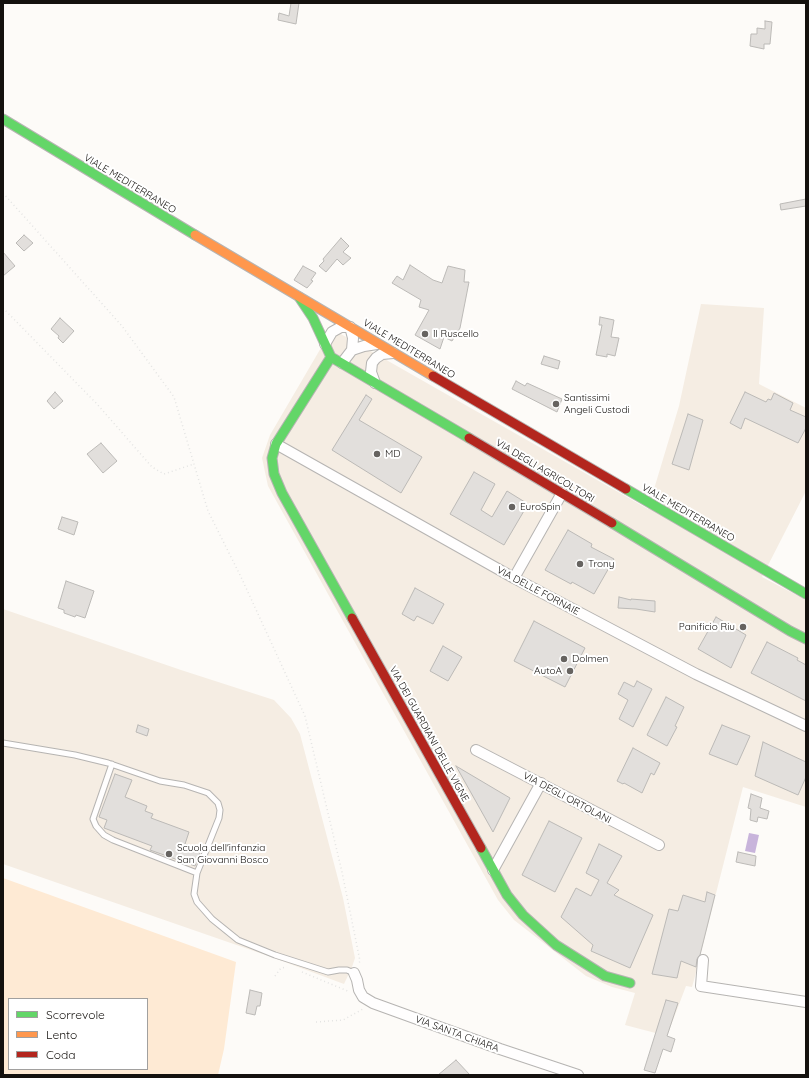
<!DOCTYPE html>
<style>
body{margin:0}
#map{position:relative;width:809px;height:1078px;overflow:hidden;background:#fdfbf8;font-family:Quicksand,sans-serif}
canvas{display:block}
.frame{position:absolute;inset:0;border:4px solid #14110e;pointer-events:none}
.legend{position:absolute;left:8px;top:998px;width:140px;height:72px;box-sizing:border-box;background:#fff;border:1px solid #a1a09f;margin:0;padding:5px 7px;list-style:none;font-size:12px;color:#14110e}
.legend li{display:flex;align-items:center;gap:8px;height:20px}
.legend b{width:20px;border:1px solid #a1a09f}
</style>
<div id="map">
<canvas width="809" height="1078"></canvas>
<div class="frame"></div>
<ul class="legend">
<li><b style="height:5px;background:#63d668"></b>Scorrevole</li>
<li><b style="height:5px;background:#ff974d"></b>Lento</li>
<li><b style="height:5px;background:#b3261e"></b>Coda</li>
</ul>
</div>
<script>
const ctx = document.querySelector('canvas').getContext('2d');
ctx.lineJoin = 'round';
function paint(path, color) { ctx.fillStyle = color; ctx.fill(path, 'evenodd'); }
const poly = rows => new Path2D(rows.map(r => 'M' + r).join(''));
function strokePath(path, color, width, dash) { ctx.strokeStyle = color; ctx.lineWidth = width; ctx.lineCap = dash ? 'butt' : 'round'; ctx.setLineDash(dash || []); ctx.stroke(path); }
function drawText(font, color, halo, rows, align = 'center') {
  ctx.font = font + ' Quicksand,sans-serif'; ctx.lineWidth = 4; ctx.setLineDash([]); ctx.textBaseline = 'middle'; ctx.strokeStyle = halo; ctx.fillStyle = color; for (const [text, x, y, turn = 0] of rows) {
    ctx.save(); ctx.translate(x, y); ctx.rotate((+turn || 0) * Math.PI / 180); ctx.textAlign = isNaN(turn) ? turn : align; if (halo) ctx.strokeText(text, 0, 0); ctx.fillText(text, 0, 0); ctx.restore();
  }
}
const built = poly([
 [701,304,764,308,759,384,806,408,806,491,762,577,806,600,806,807,743,787,694,980,692,987,686,986,667,1036,625,1025,635,993,612,987,586,976,514,920,498,900,268,486,262,458,270,435,332,329,648,509,679,406],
 [3,609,181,670,274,700,291,718,300,734,343,898,355,958,352,967,344,984,274,958,3,864]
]);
const green = poly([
 [3,878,236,962,224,1049,218,1075,3,1075],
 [9,999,147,999,147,1069,9,1069]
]);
const water = poly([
 [749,833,759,835,755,853,745,851]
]);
const building = poly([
 [291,3,299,3,296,24,278,20,279,13,289,16,291,3],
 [765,21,772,22,770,44,764,44,764,49,750,46,751,34,757,34,757,28,765,29,765,21],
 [806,199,806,206,781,210,780,204,806,199],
 [24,235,33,243,24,251,16,243,24,235],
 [341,238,349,246,343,252,351,258,343,265,337,259,326,272,319,266,324,261,323,259,341,238],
 [3,252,15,266,3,276,3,252],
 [410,265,433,280,442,283,448,266,465,270,464,282,469,282,460,328,452,341,444,337,440,349,415,335,429,310,419,307,421,300,392,283,397,276,403,280,410,265],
 [303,266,316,273,311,280,313,281,307,288,294,280,303,266],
 [600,317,614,320,611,337,619,338,615,356,607,354,607,357,596,355,602,325,599,325,600,317],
 [60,318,74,331,63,343,58,338,59,336,51,329,60,318],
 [544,356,560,361,558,369,541,364,544,356],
 [516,381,525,386,527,383,562,399,557,412,512,389,516,381],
 [55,392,63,401,54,409,47,401,55,392],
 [745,392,766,402,768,399,771,400,774,393,793,403,790,410,806,417,806,428,798,443,745,418,741,429,730,423,745,392],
 [366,395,372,399,359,420,422,457,401,493,332,450,366,395],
 [688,414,703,420,689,470,672,464,688,414],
 [101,443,117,461,103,473,87,454,101,443],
 [474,472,495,484,481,510,492,517,507,491,528,504,504,545,450,514,474,472],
 [62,517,78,522,74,535,58,529,62,517],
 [568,530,592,544,591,547,614,559,594,594,572,582,571,584,545,570,568,530],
 [66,581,94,591,85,618,76,615,75,617,64,613,64,610,58,608,66,581],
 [415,588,444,604,433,624,417,616,414,621,402,614,415,588],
 [619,597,631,600,631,599,655,601,655,612,636,609,618,608,619,597],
 [716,617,746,635,731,668,698,649,716,617],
 [534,621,585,648,565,687,514,661,534,621],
 [767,642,798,658,797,660,806,665,806,701,751,673,767,642],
 [443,646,462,657,448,681,430,671,443,646],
 [637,681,652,689,633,727,619,719,628,700,618,694,624,682,634,687,637,681],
 [666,697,684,707,675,726,677,727,667,746,647,735,666,697],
 [138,725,149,729,147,736,136,732,138,725],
 [722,725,750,736,737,765,709,754,722,725],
 [763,742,806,762,806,777,798,795,755,776,763,742],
 [633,748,660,763,654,775,651,773,642,793,624,783,623,784,617,781,633,748],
 [456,766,510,798,493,832,456,766],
 [115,774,132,780,125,797,147,806,145,811,153,814,151,818,189,832,185,844,201,850,195,866,150,850,152,846,104,828,107,820,99,817,115,774],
 [751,794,762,798,760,808,769,811,767,819,758,817,757,822,750,820,751,809,748,808,751,794],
 [549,821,582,838,555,892,522,875,549,821],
 [599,844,622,856,607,883,619,890,614,895,653,915,630,968,591,951,593,945,561,917,576,888,591,896,599,880,586,873,599,844],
 [738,852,756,856,755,866,736,862,738,852],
 [707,892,715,895,700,955,697,959,696,967,681,961,677,978,652,974,669,909,678,911,683,895,705,902,707,892],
 [250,990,262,993,260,1006,257,1006,255,1015,246,1013,250,990],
 [666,1000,678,1003,667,1036,675,1039,671,1052,663,1049,655,1073,644,1070,666,1000],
 [456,1060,470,1075,438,1075,456,1060]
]);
const path = poly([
 [3,193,122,326,174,397,208,511,241,577,305,716,342,872,360,961,358,965],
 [3,308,97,404,152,467,164,474,194,464],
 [302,972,350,992],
 [275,976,281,968,287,967],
 [316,1022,343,1020,363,1009]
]);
const lane = poly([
 [3,743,75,755,108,763,160,781,184,785,208,793,218,803,220,810,219,818,197,873,194,894,197,902,212,919,238,940,275,955,328,972,339,970,347,970,354,973],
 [112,764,93,819,96,826,104,835,113,840,197,873]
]);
const street = poly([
 [325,344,332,332,341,327,350,327,353,338,352,350,342,363],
 [352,350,364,346,377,344],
 [375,383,371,372,372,363,376,358,382,354,393,353],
 [276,444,514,578,696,674,806,726],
 [514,578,562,493],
 [476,750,659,845],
 [493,870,541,783],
 [703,960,701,986,806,1002],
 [354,973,357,980,359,990,363,997,373,1003,500,1049,578,1075]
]);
const fast = poly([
 [3,119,195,235],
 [299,297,313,318,331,357,469,438],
 [331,357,276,444,272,458,274,474,282,493,352,618],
 [626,489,806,594],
 [612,523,790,631,806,639],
 [481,848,507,895,523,915,556,945,605,976,630,983]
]);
const slow = poly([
 [195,235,433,376]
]);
const jam = poly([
 [433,376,626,489],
 [469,438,612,523],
 [352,618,481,848]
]);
const markers = [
 [425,334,4,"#666360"],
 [556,404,4,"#666360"],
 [377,454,4,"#666360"],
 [512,507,4,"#666360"],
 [580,564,4,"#666360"],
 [743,627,4,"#666360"],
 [564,659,4,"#666360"],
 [570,671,4,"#666360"],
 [169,854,4,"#666360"]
];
const streetNames = [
 ["VIALE MEDITERRANEO",130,184,31],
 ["VIALE MEDITERRANEO",409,349,31],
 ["VIA DEGLI AGRICOLTORI",545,471,31],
 ["VIALE MEDITERRANEO",688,513,30],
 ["VIA DELLE FORNAIE",538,591,28],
 ["VIA DEI GUARDIANI DELLE VIGNE",429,734,61],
 ["VIA DEGLI ORTOLANI",567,798,28],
 ["VIA SANTA CHIARA",457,1034,20]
];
const poiNames = [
 ["Il Ruscello",433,334],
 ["Santissimi",564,398],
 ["Angeli Custodi",564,410],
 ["MD",385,454],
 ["EuroSpin",520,507],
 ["Trony",588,564],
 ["Panificio Riu",735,627,"right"],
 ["Dolmen",572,659],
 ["AutoA",562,671,"right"],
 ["Scuola dell'infanzia",177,848],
 ["San Giovanni Bosco",177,860]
];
paint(built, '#f5ede3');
paint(green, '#feead4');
paint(water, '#c8b4db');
paint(building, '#e2dfdc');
strokePath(building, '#bcbab7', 1);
strokePath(lane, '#b6b4b2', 7);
strokePath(street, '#b6b4b2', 12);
strokePath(fast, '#b6b4b2', 11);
strokePath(slow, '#b6b4b2', 11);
strokePath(jam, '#b6b4b2', 11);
strokePath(path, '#e4e4e3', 1.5, [1, 3]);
strokePath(lane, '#fffefe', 5);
strokePath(street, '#fffefe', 10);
strokePath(fast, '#63d668', 9);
strokePath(slow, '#ff974d', 9);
strokePath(jam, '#b3261e', 9);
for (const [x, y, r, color] of markers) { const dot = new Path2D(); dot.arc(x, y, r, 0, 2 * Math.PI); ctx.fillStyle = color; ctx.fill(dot); strokePath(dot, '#fff', 1.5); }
drawText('10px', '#14110e', '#fff', streetNames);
drawText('10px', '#14110e', '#fff', poiNames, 'left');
</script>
